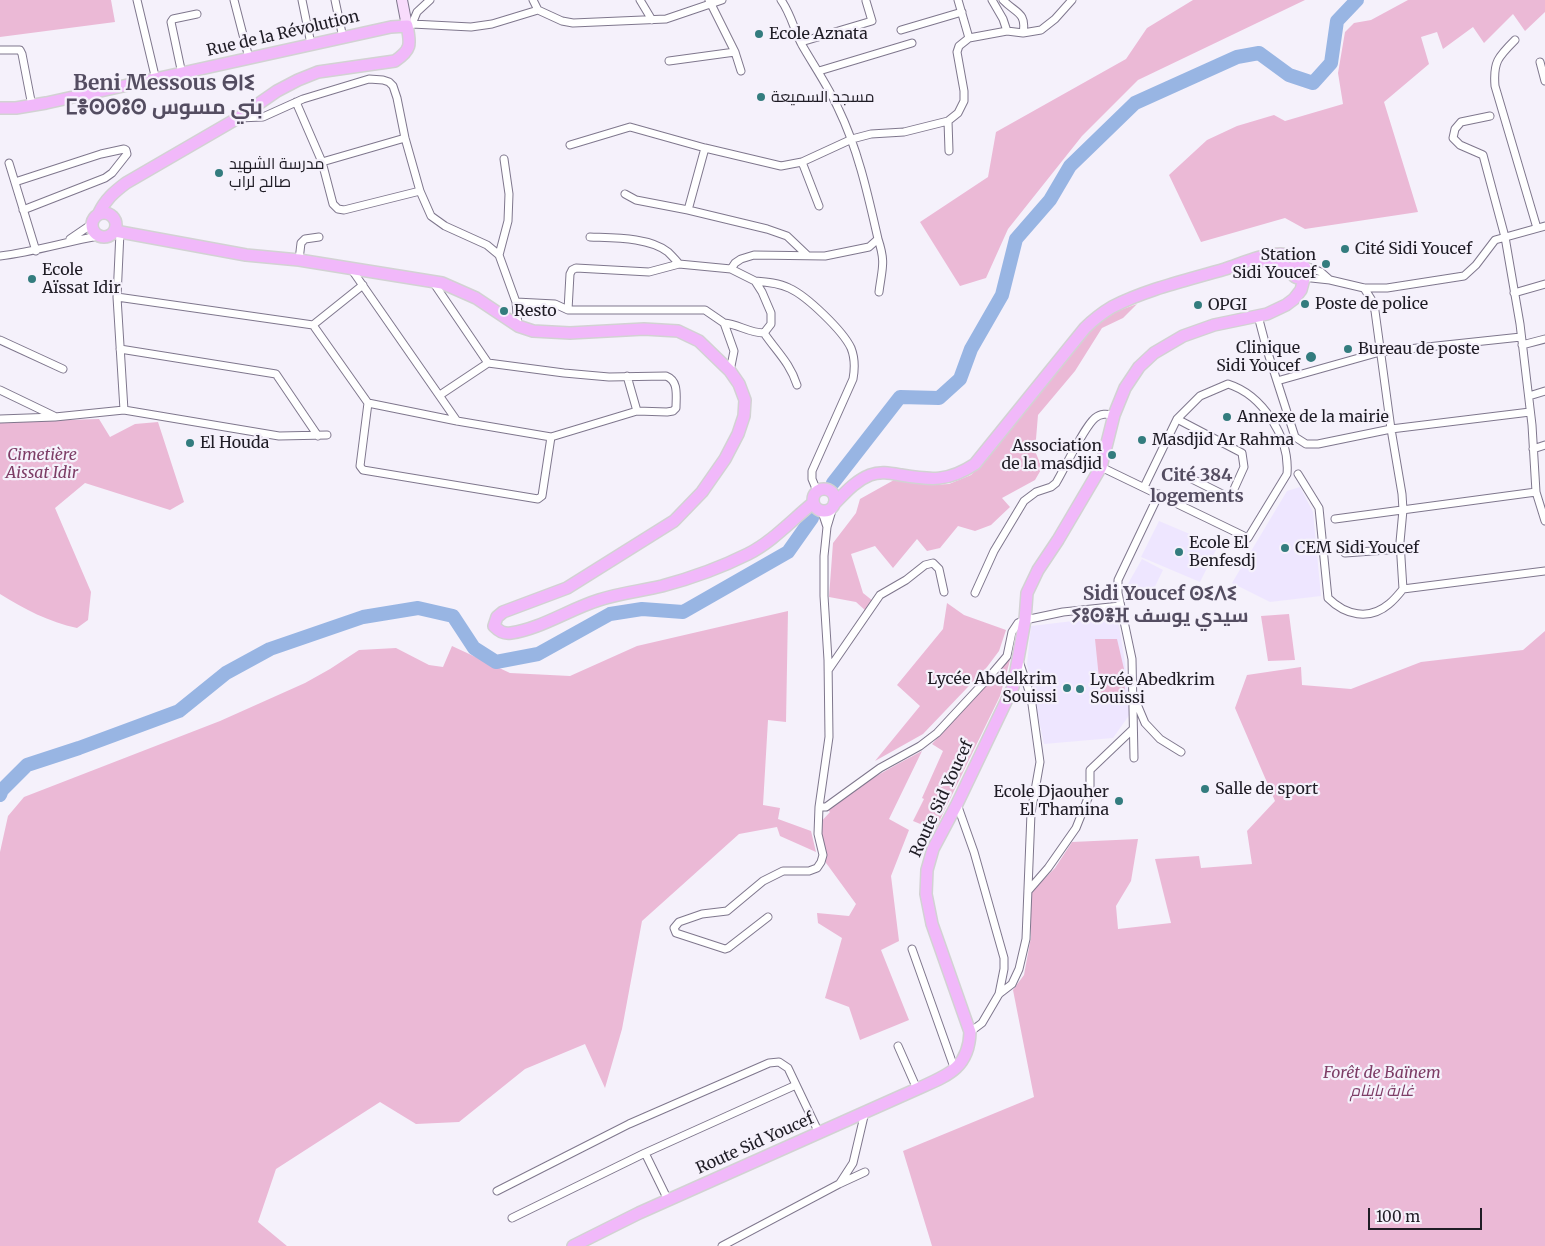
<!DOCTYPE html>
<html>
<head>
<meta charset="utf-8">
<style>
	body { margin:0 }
	#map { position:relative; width:1545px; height:1246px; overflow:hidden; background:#f5f1fb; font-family:Merriweather,serif }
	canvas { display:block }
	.scale { position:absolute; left:1368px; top:1208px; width:114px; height:22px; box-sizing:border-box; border:2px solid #1f1c25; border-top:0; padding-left:6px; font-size:15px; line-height:18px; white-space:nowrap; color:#1f1c25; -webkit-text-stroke:4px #f5f1fb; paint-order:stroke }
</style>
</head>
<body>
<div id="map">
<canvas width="1545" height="1246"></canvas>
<div class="scale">100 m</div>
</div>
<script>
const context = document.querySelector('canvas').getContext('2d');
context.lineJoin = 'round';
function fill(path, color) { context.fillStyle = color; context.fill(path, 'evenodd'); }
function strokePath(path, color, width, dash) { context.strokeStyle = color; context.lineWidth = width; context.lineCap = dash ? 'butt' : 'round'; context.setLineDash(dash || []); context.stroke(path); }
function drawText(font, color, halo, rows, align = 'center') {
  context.font = font + ' Merriweather,Cairo,"Noto Sans Tifinagh",serif'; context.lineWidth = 4.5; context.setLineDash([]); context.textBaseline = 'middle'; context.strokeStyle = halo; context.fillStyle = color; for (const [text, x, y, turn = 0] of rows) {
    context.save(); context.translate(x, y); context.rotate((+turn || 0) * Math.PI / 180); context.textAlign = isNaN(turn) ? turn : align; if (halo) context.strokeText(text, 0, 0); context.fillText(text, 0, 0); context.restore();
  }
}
const built = new Path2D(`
	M1300,487L1313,512L1321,596L1270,602L1232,583L1287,491Z
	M1159,521L1218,546L1200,582L1141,557Z
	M1142,559L1163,570L1148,601L1125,589Z
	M1115,620L1119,625L1125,663L1130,714L1113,738L1044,744L1027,664L1031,626L1073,621Z`);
const green = new Path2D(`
	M0,0H111L115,22L0,37Z
	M1193,0H1305L1138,80L1082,136L1008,229L986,278L960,286L920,222L988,177L996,132L1126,59L1147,28Z
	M1408,0H1545V12L1525,31L1513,14L1484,43L1473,27L1443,49L1437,32L1421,37L1429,64L1384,102L1418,212L1305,229L1285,218L1201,242L1169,175L1207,140L1237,126L1274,115L1285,121L1343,104L1338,73L1345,32L1354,23L1371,20Z
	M1137,304L1123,318L1102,328L1075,371L1038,415L1035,451L1042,468L1035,480L1002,498L1010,507L991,525L975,531L958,526L940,548L927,551L917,539L893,568L875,546L851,554L863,593L873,601L866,611L856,602L829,597L833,543L856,513L860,499L894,480L930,485L949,484L971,475L994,451L1090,329L1112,313Z
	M99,419L110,437L135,424L158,422L184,502L170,510L85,483L55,508L91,592L88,620L77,628C49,622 24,609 0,594V422Z
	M947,603L964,615L1006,630L999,651L987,667L923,734L875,761L920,706L897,685L943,629Z
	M788,611L786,722L768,720L763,805L780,808L778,819L811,831L816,852L780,836L777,827L739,834L642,921L622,1029L605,1088L585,1044L525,1069L459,1122L416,1124L380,1102L276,1169L258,1222L287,1246H0V852L8,816L24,797L220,721L305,683L330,669L359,650L396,648L429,665L443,667L452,646L510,673L570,676L637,646Z
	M1289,614L1295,660L1268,661L1261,616Z
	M1545,631V1246H932L903,1151L1034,1097L1013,990L1024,975L1031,937V892L1055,868L1072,842L1138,839L1131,881L1116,906L1118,929L1171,923L1155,859L1199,856L1201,868L1252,864L1247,831L1275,801L1235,708L1247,675L1301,667L1302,685L1351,689L1421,662L1523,650Z
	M1015,633L1012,653L1000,696L935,830L913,821L924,799L922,798L943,751L932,744L1001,667Z
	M1095,639H1117L1124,669L1125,696L1101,698Z
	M922,751L889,819L909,830L891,876L899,941L881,950L909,1020L860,1040L849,1007L825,998L842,938L818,923L817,913L849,916L856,904L821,856L819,824L830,812L827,809C858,785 888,769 922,751Z`);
const river = new Path2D(`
	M833,483L900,397L939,398L960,379L971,349L1002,295L1016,239L1050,200L1070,166L1135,103L1237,57L1259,53L1289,75L1313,83L1331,63L1337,21L1357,0
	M0,795L2,790L27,765L79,748L179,711L226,673L270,649L363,617L418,608L453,616L474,648L496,662L538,654L610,614L642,609L683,612L788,552L812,518`);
const street = new Path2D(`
	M137,0L156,80
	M234,0L249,58
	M302,0L311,44
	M335,0L343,38
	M533,0L538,10
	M640,0L652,20
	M709,0L735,52L741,71
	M958,0L969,38L1007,31L1023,33L1041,30L1055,19L1072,0
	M992,0L1003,19L1007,31
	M1003,0C1015,13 1027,12 1023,33
	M412,24L417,12L430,0
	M407,26L412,24L471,27L492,24L538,10L562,21L573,23L666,19L722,0
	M901,30L962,12
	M1515,40C1498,57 1493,62 1495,86L1537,228
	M801,42L872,21L866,1
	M0,50H20L22,54L32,106
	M669,61L735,52
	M1540,62L1545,81
	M819,71L912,43
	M182,74L171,22L173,19L197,14
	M296,102L322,162L333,204L338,209L344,210L420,191
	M1490,116L1461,122L1455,129L1453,138L1460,145L1483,155L1505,237L1520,324L1532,425L1536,492L1545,521
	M238,118L263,117L303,99L369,79L383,80L389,82L393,86L397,98L405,138L420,191L431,216L445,226L487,245L499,255L516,302L518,326
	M948,121L949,151
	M570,145L630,127L705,148L781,166L802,162L852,139L871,134L904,132L948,121L958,113L964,101V91L957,52L959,46L969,38
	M322,162L405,138
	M802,162L819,206
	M9,163L36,251
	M15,182L101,154L124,149L126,150L127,154L112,173L105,178L23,210
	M625,194L636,200L688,210L767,229L787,236L807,255
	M688,210L705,148
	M120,232L117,297L124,410
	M590,237C613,238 649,237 668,252C672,256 676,260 679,264
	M70,239L92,224
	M878,239C886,263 882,268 879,292
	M499,255L508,221L509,194L504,159
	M0,256C33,252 65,242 98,236
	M299,260L301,243L305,239L319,237
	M1305,266L1321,272L1330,280
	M731,269L735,263L741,259L754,255L825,256L869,247L878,239C868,195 858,149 838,108C828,86 814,66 802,45C794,30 791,14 781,0
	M352,270L457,421
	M1302,277L1330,280L1364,288H1387L1464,276L1476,265L1495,240L1545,226
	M755,281C767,282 779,283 789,288C807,296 843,331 851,348C855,358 855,368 853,379L812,471V479L817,491
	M1364,288L1371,299L1375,311L1391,429L1402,494L1403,510L1400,542L1403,589
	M1514,293L1545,284
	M117,297L313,325L368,403L360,466L363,470L538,499L542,496L551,437
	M516,302L555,304L568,310H705L724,323
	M568,310L570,274L572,270L576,268L649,272L679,264L731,269L755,281L762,292L771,313V324L764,333C749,333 738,324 724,323L734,351L730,371
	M1258,316L1267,350L1295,437L1306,444H1318L1391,429L1530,412
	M313,325L363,285
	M764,333C777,352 790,363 797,385
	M0,340L63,369
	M1522,345L1545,339
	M120,349L276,374L318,436
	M627,376L637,411
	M1277,381L1380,352L1521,337
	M0,390L54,416
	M440,395L488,363
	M1529,396L1545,391
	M368,403L457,421L551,437L637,411L667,412L673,411L676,408C676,395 679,381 666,376L609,377L564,373L488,363L433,282
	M0,419L55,417L124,410L279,436L327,435
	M1177,419L1242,453L1244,467L1230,498L1192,479
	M1533,449L1545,445
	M1101,467L1248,538L1287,474C1290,438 1263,395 1228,384L1200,396L1177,419L1144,487
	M1298,474L1319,508L1328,598C1345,615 1369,621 1389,604C1394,600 1399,594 1403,589L1545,571
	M819,510L823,515L827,527
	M1335,519L1536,492
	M1345,553L1400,549
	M975,593L994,551L1024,501L1036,492L1051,487L1056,483C1065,468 1084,427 1095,418C1101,413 1107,414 1114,415
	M829,669L880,595L906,580L925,565L933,563L939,569L944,592
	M1134,697L1145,723L1160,739L1181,752
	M1134,758L1132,659L1118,593V580L1159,494
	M957,804L974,852L1004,958V969L999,994
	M819,807H826L880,768L920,746L937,733L990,676L1007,656L1012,632L1018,623L1025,620L1063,612L1120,606
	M1028,891L1048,868L1076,828L1090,793V770L1133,729
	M768,917L728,948L725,949L676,933L674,928L679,922L702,914L727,911L763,881L783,871H809L817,868L821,862L823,855L818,834L819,807L829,737L828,660L824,596V556L827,527L833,507
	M912,949L955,1070
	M970,1032L982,1023L999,994L1012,984L1019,969L1026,939L1031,813L1040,762L1031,697L1019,661
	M898,1046L917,1089
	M645,1153L668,1200
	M840,1183L853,1163L865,1112
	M497,1191L629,1124L769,1063L779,1062L788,1068L819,1133
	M512,1218L645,1153L796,1085
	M722,1246L839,1184L865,1172`);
const secondary = new Path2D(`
	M402,0L407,26`);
const primary = new Path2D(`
	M0,108H16L46,103L391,27L407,26C411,45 411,50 395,61L318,72L298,80L277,91L238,118L126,183C114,192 105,200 99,213
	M92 225a12 12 0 1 1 24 0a12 12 0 1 1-24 0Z
	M115,231L246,255L299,260L442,283L476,298L518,326L533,331L570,333L644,329L678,331L699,341L730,371L739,384L745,400L744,416L738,434L725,459L702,492L674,521L567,588L503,612L497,617L494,626C499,631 503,634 511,633C540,629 570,609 599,600C620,593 641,591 662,586C692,578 720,568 748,554C772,542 792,520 813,503
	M1261,260L1277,263L1292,270
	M1292 271a7 7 0 1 1 14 0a7 7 0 1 1-14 0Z
	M813 500a11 11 0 1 1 22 0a11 11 0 1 1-22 0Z
	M834,504C845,493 855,481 870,475C880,471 890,473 901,475C931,480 948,482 975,464L1085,328C1093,320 1102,313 1112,307C1147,289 1188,280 1225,269C1243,263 1262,254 1281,254C1289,254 1296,258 1301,264
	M573,1246L639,1213L917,1089C946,1076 969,1069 970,1032L932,924L926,894L927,870L933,849L957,804L1013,687L1025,620L1027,593L1038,570L1058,540L1101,467L1114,415L1125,388L1139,367L1154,353L1183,336L1214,325L1267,314L1286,305L1294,299L1301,290L1305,275`);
const markers = [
	[759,34,5,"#337c7e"],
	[761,97,5,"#337c7e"],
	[219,173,5,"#337c7e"],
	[1345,249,5,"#337c7e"],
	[1326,264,5,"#337c7e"],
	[32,279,5,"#337c7e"],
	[1305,304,5,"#337c7e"],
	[1198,305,5,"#337c7e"],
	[504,311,5,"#337c7e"],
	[1348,349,5,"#337c7e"],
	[1311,357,6,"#337c7e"],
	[1227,417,5,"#337c7e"],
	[1142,440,5,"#337c7e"],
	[190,443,5,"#337c7e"],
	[1112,455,5,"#337c7e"],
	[1285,548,5,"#337c7e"],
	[1179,552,5,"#337c7e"],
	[1067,688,5,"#337c7e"],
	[1080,689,5,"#337c7e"],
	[1205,789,5,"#337c7e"],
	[1119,801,5,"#337c7e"]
];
const streetNames = [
	["Rue de la Révolution",283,34,-13],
	["Route Sid Youcef",942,799,-65],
	["Route Sid Youcef",755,1144,-24]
];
const poiNames = [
	["Ecole Aznata",769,34],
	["مسجد السميعة",771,97],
	["مدرسة الشهيد",229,164],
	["صالح لراب",229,182],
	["Cité Sidi Youcef",1355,249],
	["Station",1316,255,"right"],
	["Sidi Youcef",1316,273,"right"],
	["Ecole",42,270],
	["Aïssat Idir",42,288],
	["Poste de police",1315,304],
	["OPGI",1208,305],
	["Resto",514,311],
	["Clinique",1300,348,"right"],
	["Sidi Youcef",1300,366,"right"],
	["Bureau de poste",1358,349],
	["Annexe de la mairie",1237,417],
	["Masdjid Ar Rahma",1152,440],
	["El Houda",200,443],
	["Association",1102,446,"right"],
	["de la masdjid",1102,464,"right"],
	["Ecole El",1189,543],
	["Benfesdj",1189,561],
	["CEM Sidi Youcef",1295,548],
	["Lycée Abdelkrim",1057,679,"right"],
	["Souissi",1057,697,"right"],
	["Lycée Abedkrim",1090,680],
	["Souissi",1090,698],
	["Salle de sport",1215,789],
	["Ecole Djaouher",1109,792,"right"],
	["El Thamina",1109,810,"right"]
];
const parkNames = [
	["Cimetière",42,455],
	["Aissat Idir",42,473],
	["Forêt de Baïnem",1382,1073],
	["غابة باينام",1382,1091]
];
const neighbourhoodNames = [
	["Cité 384",1197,476],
	["logements",1197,497]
];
const quarterNames = [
	["Sidi Youcef ⵙⵉⴷⵉ",1160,595],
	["ⵢⵓⵙⴻⴼ سيدي يوسف",1160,617]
];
const districtNames = [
	["Beni Messous ⴱⵏⵉ",164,84],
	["ⵎⴻⵙⵙⵓⵙ بني مسوس",164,108]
];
fill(built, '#eee6ff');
fill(green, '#ebb9d6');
strokePath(river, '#98b5e3', 14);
strokePath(street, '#7f778d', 9);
strokePath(secondary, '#7f778d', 12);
strokePath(primary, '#d2d2d3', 14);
strokePath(street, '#fff', 7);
strokePath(secondary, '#f8dcfc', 10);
strokePath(primary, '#f1b8fa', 11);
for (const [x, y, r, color] of markers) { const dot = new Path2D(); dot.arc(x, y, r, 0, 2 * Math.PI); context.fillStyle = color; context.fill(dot); strokePath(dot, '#f5f1fb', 2); }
drawText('16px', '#1f1c25', '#f5f1fb', streetNames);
drawText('16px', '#1f1c25', '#f5f1fb', poiNames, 'left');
drawText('italic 16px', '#7d3d66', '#f5f1fb', parkNames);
drawText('bold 18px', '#544d61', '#f5f1fb', neighbourhoodNames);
drawText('bold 19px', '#544d61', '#f5f1fb', quarterNames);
drawText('bold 21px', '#544d61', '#f5f1fb', districtNames);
</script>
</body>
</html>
